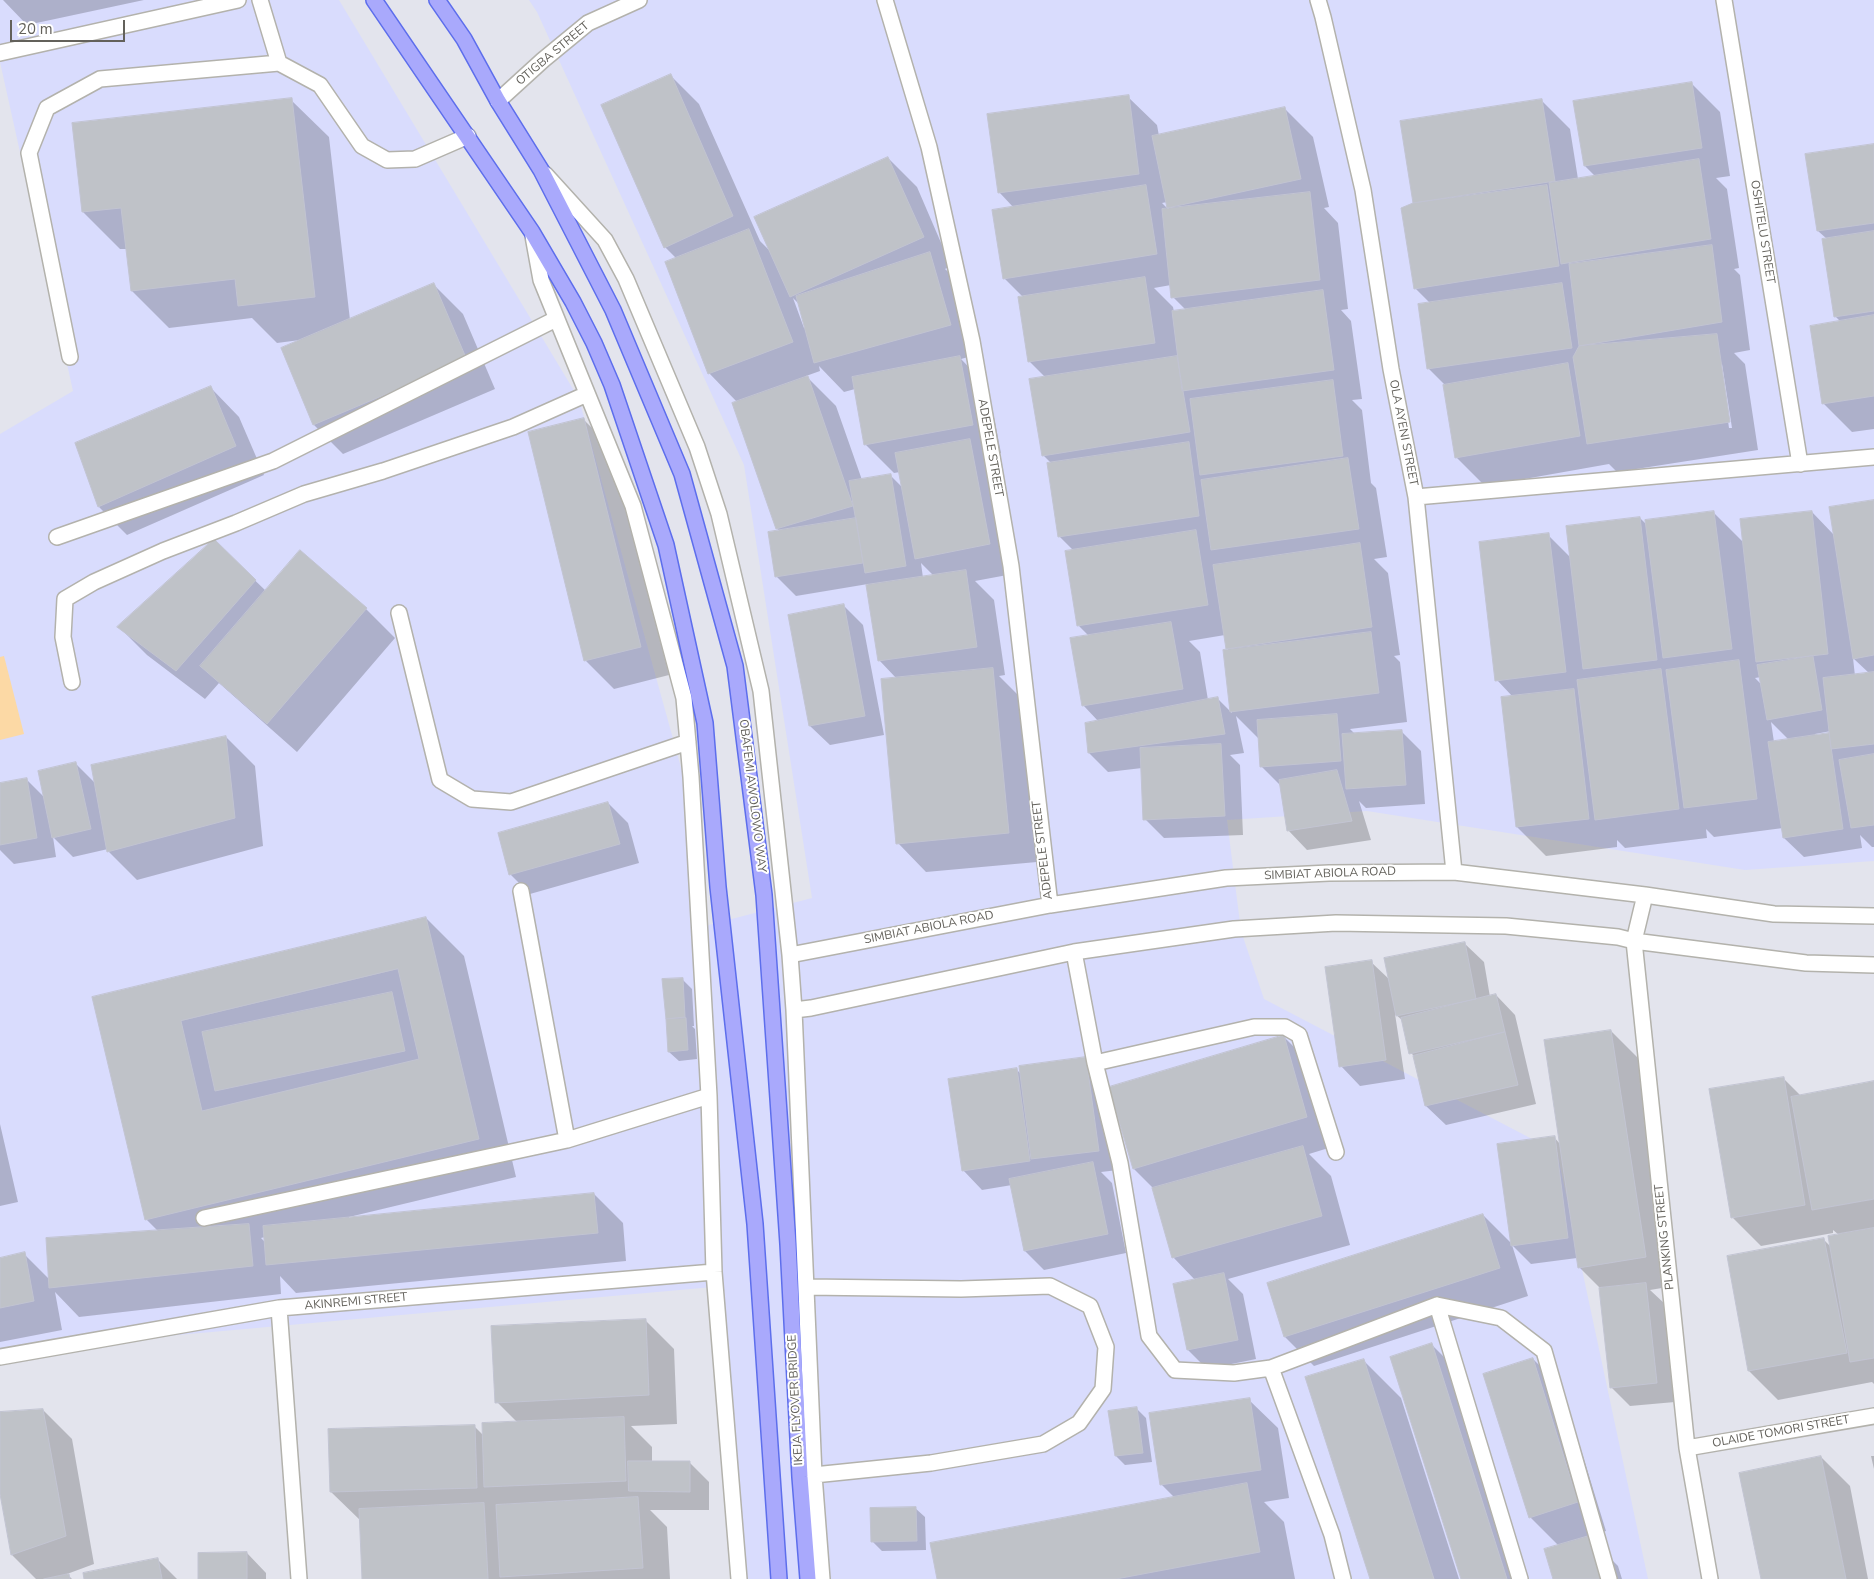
<!DOCTYPE html>
<html>
<head>
<meta charset="utf-8">
<style>
	body { margin:0 }
	#map { position:relative; width:1874px; height:1579px; overflow:hidden; background:#e3e4ed; font-family:"Nunito Sans",sans-serif }
	canvas { display:block }
	.scale { position:absolute; left:10px; top:20px; width:115px; height:22px; box-sizing:border-box; border:2px solid #63615b; border-top:0; padding-left:6px; font-size:15px; line-height:18px; white-space:nowrap; color:#63615b; -webkit-text-stroke:4px #fff; paint-order:stroke }
</style>
</head>
<body>
<div id="map">
<canvas width="1874" height="1579"></canvas>
<div class="scale">20 m</div>
</div>
<script>
const context = document.querySelector('canvas').getContext('2d');
context.lineJoin = 'round';
function fill(path, color) { context.fillStyle = color; context.fill(path, 'evenodd'); }
function strokePath(path, color, width, dash) { context.strokeStyle = color; context.lineWidth = width; context.lineCap = dash ? 'butt' : 'round'; context.setLineDash(dash || []); context.stroke(path); }
function drawText(font, color, halo, rows, align = 'center') {
  context.font = font + ' "Nunito Sans",sans-serif'; context.lineWidth = 4; context.setLineDash([]); context.textBaseline = 'middle'; context.strokeStyle = halo; context.fillStyle = color; for (const [text, x, y, turn = 0] of rows) {
    context.save(); context.translate(x, y); context.rotate((+turn || 0) * Math.PI / 180); context.textAlign = isNaN(turn) ? turn : align; if (halo) context.strokeText(text, 0, 0); context.fillText(text, 0, 0); context.restore();
  }
}
const commercial = new Path2D(`
	M0,0H339L579,399L698,829L705,926L812,898L744,465L537,12L529,0H1874V861L1745,870L1367,811L1227,820L1241,931L1264,999L1557,1152L1648,1579H738L713,1287L0,1351V434L73,391L0,62Z`);
const water = new Path2D(`
	M4,656L24,734L0,740V657Z`);
const shadow = new Path2D(`
	M3,0H144L27,25Z
	M670,75L699,104L760,241L772,253L888,158L917,187L951,266L945,269L959,282L979,354L961,359L988,387L1001,453L985,456L1018,573L975,581L994,600L1005,675L999,676L1022,699L1037,862L926,872L898,843L897,679L879,660L868,584L796,596L776,576L780,531L777,529L733,403L737,402L709,373L677,259L665,247ZM793,298L800,305L806,327L804,328ZM819,366L844,392L855,389L865,444L894,473L900,472L903,488L890,475L862,480L836,406L806,376L820,371ZM921,563L934,576L923,578Z
	M1691,83L1720,112L1730,176L1716,178L1727,189L1739,268L1734,269L1740,275L1750,350L1734,353L1745,364L1758,450L1617,472L1609,464L1485,486L1456,457L1446,386L1429,369L1420,305L1430,303L1415,288L1414,204L1401,122L1541,100L1570,129L1578,179L1596,177L1585,166ZM1720,364H1722L1732,428H1729Z
	M1128,97L1157,125L1159,136L1284,108L1313,137L1329,207L1324,208L1338,223L1348,309L1341,310L1351,321L1362,399L1352,400L1362,410L1371,483L1376,488L1387,557L1374,559L1388,573L1400,655L1394,656L1400,662L1407,722L1350,729L1356,735L1401,731L1421,751L1425,804L1366,808L1359,801L1371,840L1307,850L1288,830L1280,785L1261,766L1259,739L1236,716L1244,753L1230,755L1240,765L1243,835L1164,838L1145,819L1142,768L1108,772L1089,753L1086,724L1099,722L1083,705L1090,637L1079,626L1074,551L1059,536L1051,463L1043,455L1046,378L1029,361L1023,297L1004,278L1014,208L999,192ZM1167,202L1169,210L1162,203ZM1171,285L1173,297L1186,310L1174,312L1173,307L1154,288ZM1225,635L1227,648L1229,651H1224L1232,713L1217,698L1208,700L1200,652L1189,641Z
	M291,100L329,137L350,320L434,285L463,314L495,389L343,454L314,425L282,348L300,340L277,343L252,318L169,328L132,291L127,249H120L83,212Z
	M1874,145V429L1852,432L1823,403L1841,322L1835,316L1827,239L1818,231Z
	M211,388L239,417L264,475L127,535L99,507Z
	M583,419L612,448L669,675L614,689L585,660Z
	M1874,501V847H1872L1860,835L1862,848L1804,857L1784,838L1783,828L1714,837L1706,829L1707,838L1625,848L1617,840V847L1546,856L1517,827L1502,698L1513,697L1497,680L1548,535L1571,558L1640,518L1647,525L1713,512L1744,543L1812,512L1834,535ZM1853,658L1870,674L1855,676ZM1761,677L1762,685L1755,678ZM1771,722L1789,740L1774,742ZM1831,731V737L1828,734L1816,736L1815,734Z
	M214,541L266,591L300,552L366,609L395,638L297,752L219,683L205,699L147,655L119,627Z
	M844,606L863,625L884,735L830,745L810,726Z
	M226,737L255,766L263,846L137,880L108,851V849L73,857L53,837L56,857L14,864L0,850V785L27,780L45,798L76,764L96,784Z
	M608,803L628,823L639,863L530,894L511,875L499,834Z
	M426,918L464,956L516,1177L349,1217V1218L594,1194L623,1223L626,1261L296,1293L280,1276L281,1294L79,1317L55,1292L62,1330L0,1342V1259L24,1254L50,1280L159,1232L146,1219L93,998ZM265,1237L266,1243L261,1238Z
	M1464,943L1484,962L1490,997L1496,995L1515,1015L1536,1104L1446,1125L1426,1106L1415,1057L1411,1053L1402,1020L1395,1014L1405,1079L1360,1086L1341,1066L1371,962L1390,980Z
	M682,979L692,989L694,1026H692L695,1029L697,1059L679,1061L669,1052L664,980Z
	M1611,1031L1640,1060L1674,1286L1650,1290L1665,1304L1675,1402L1630,1406L1611,1387L1601,1289L1579,1267L1577,1258L1531,1264L1512,1245L1528,1296L1314,1366L1285,1337L1268,1284L1483,1215L1512,1244L1554,1137L1560,1144Z
	M1283,1036L1312,1065L1335,1146L1309,1154L1331,1176L1350,1245L1228,1279L1243,1294L1256,1359L1207,1369L1188,1350L1196,1281L1173,1257L1154,1189L1134,1169Z
	M1086,1058L1105,1077L1118,1170L1101,1172L1112,1183L1126,1253L1044,1270L1025,1251L1012,1185L982,1190L963,1170L1016,1069L1022,1075Z
	M1783,1078L1801,1096L1874,1083V1384L1872,1382L1778,1400L1749,1371L1823,1239L1831,1247L1839,1235L1833,1230V1233L1761,1246L1732,1217Z
	M0,1124L18,1202L0,1206Z
	M645,1320L674,1349L677,1424L631,1426L652,1447V1462H689L709,1482V1510H650L667,1527L670,1579H363L361,1521L331,1492L475,1427L483,1435L517,1422L497,1402Z
	M1431,1344L1460,1373L1526,1579H1463Z
	M1533,1359L1562,1388L1606,1531L1588,1536L1618,1566L1622,1579H1555L1559,1546L1530,1517Z
	M1363,1360L1401,1398L1459,1579H1371Z
	M1249,1400L1278,1428L1289,1498L1264,1502L1284,1522L1295,1579H939L1175,1498L1161,1484Z
	M1136,1408L1146,1418L1152,1462L1125,1465L1116,1456Z
	M43,1410L72,1439L94,1564L67,1574L72,1579H36L12,1555L0,1486V1413Z
	M1871,1456H1874V1469Z
	M1821,1457L1850,1486L1868,1579H1762Z
	M915,1508L925,1517L926,1550L882,1551L873,1542Z
	M247,1553L266,1573V1579H199Z
	M157,1559L177,1579H85Z`);
const building = new Path2D(`
	M671,74L733,216L664,248L601,105Z
	M1692,82L1702,148L1584,166L1573,101Z
	M1129,95L1139,174L998,193L987,114Z
	M292,98L315,297L238,306L235,279L131,291L121,208L82,212L72,123Z
	M1542,99L1555,181L1413,203L1400,121Z
	M1285,107L1301,179L1167,208L1152,136Z
	M1874,144V223L1817,231L1805,154Z
	M888,157L924,237L790,297L754,217Z
	M1699,159L1711,239L1561,264L1549,183Z
	M1146,185L1157,254L1003,279L992,210Z
	M1547,185L1559,266L1414,289L1401,208L1413,203Z
	M1310,192L1320,280L1171,298L1162,209Z
	M749,229L793,342L708,374L665,262Z
	M1874,231V311L1834,317L1822,239Z
	M1712,245L1722,322L1579,346L1569,264Z
	M930,252L951,325L814,363L796,296Z
	M1145,277L1155,343L1028,362L1018,297Z
	M434,283L467,360L313,425L281,348Z
	M1562,283L1572,348L1427,369L1418,304Z
	M1323,290L1334,370L1182,391L1172,311Z
	M1874,315V396L1822,404L1810,326Z
	M1717,334L1730,422L1587,444L1573,357L1579,346Z
	M960,356L973,425L864,445L852,377Z
	M1177,356L1190,432L1042,456L1029,379Z
	M1568,363L1580,436L1455,458L1443,385Z
	M808,376L853,506L776,529L732,403Z
	M1333,380L1343,456L1200,475L1190,399Z
	M211,386L236,446L98,507L75,443Z
	M584,418L641,647L584,661L528,432Z
	M970,439L990,544L915,559L895,453Z
	M1189,442L1199,516L1058,537L1047,463Z
	M1348,458L1359,529L1211,550L1201,480Z
	M891,474L906,566L865,573L849,481Z
	M1874,500V655L1853,659L1829,507Z
	M1714,511L1732,649L1663,658L1645,520Z
	M1812,511L1828,654L1756,662L1740,519Z
	M1640,517L1657,660L1583,669L1566,526Z
	M856,518L863,563L775,577L768,532Z
	M1196,530L1208,605L1077,626L1065,551Z
	M1549,533L1566,672L1495,681L1479,542Z
	M214,539L256,580L176,671L117,627Z
	M1360,543L1372,627L1226,649L1213,565Z
	M300,550L367,608L267,724L200,666Z
	M966,570L977,647L878,661L866,585Z
	M844,604L865,716L809,726L788,615Z
	M1171,622L1183,689L1082,706L1070,638Z
	M1371,632L1379,693L1230,712L1223,650Z
	M1813,656L1822,710L1767,720L1757,665Z
	M1739,660L1757,799L1684,808L1666,670Z
	M993,668L1009,833L896,844L881,679Z
	M1661,669L1679,809L1595,820L1577,680Z
	M1874,672V744L1831,749L1823,678Z
	M1574,689L1589,819L1516,827L1501,697Z
	M1218,697L1225,734L1088,753L1085,723Z
	M1337,714L1341,761L1260,767L1257,720Z
	M1402,730L1406,785L1346,789L1342,734Z
	M1829,733L1843,829L1783,838L1768,742Z
	M226,736L235,818L107,852L91,765Z
	M1221,744L1225,816L1143,820L1140,748Z
	M1874,754V825L1851,828L1839,760Z
	M76,762L91,829L52,838L38,771Z
	M1337,770L1352,821L1287,831L1279,780Z
	M27,778L37,838L0,845V783Z
	M608,802L620,844L509,875L498,833Z
	M426,917L479,1139L145,1220L92,997ZM398,969L419,1059L202,1111L181,1021Z
	M1465,942L1476,999L1396,1016L1384,958Z
	M1372,960L1386,1060L1339,1067L1325,967Z
	M683,978L685,1017L666,1019L662,979Z
	M392,992L405,1051L215,1091L202,1032Z
	M1496,994L1505,1032L1409,1054L1401,1018Z
	M686,1018L688,1050L668,1052L666,1019Z
	M1611,1030L1646,1257L1578,1268L1544,1040Z
	M1505,1032L1518,1085L1425,1106L1413,1056Z
	M1284,1035L1307,1117L1133,1169L1109,1087Z
	M1086,1057L1099,1151L1031,1159L1019,1066Z
	M1017,1068L1030,1161L962,1171L948,1079Z
	M1784,1077L1805,1205L1731,1218L1709,1089Z
	M1874,1081V1199L1812,1210L1791,1097Z
	M1555,1136L1568,1238L1511,1246L1497,1144Z
	M1303,1146L1322,1216L1172,1258L1152,1188Z
	M1093,1162L1108,1234L1024,1251L1009,1179Z
	M594,1193L598,1233L266,1265L263,1226Z
	M1483,1214L1500,1268L1284,1337L1267,1283Z
	M249,1224L253,1266L49,1288L46,1238Z
	M1874,1228V1358L1850,1362L1828,1236Z
	M1824,1238L1847,1353L1748,1371L1727,1256Z
	M25,1252L34,1301L0,1308V1258Z
	M1224,1273L1238,1340L1187,1350L1173,1284Z
	M1646,1283L1657,1383L1610,1388L1599,1288Z
	M646,1319L649,1395L495,1403L491,1326Z
	M1432,1343L1507,1579H1461L1390,1357Z
	M1533,1358L1578,1502L1529,1518L1483,1374Z
	M1364,1359L1434,1579H1370L1305,1377Z
	M1250,1398L1261,1470L1160,1485L1149,1413Z
	M1137,1407L1143,1453L1115,1456L1108,1411Z
	M43,1409L66,1536L11,1555L0,1494V1412Z
	M624,1417L626,1481L484,1487L482,1423Z
	M475,1425L477,1488L330,1492L328,1429Z
	M1821,1456L1846,1579H1761L1739,1473Z
	M628,1461H690V1492L629,1491Z
	M1247,1483L1260,1552L1116,1579H937L930,1543Z
	M638,1497L643,1568L500,1577L496,1505Z
	M484,1503L488,1579H362L359,1509Z
	M916,1507L917,1541L871,1542L870,1508Z
	M1589,1536L1603,1579H1553L1544,1549Z
	M247,1552V1579H198V1553Z
	M158,1558L162,1579H84L83,1573Z
	M69,1574L70,1579H44Z`);
const minor = new Path2D(`
	M260,0L279,63
	M885,0L929,147L972,341L1011,566L1050,905
	M1318,0L1323,17L1363,190L1391,369L1416,497L1454,872
	M1724,0L1800,464
	M0,53L238,0
	M498,101L543,60L588,23L639,0
	M545,174L605,240L626,279L697,447L719,514L761,691L790,955L794,1010L814,1475L822,1579
	M533,236L541,280L633,506L684,698L691,777L709,1096L714,1272L739,1579
	M70,357L29,153L47,108L100,79L279,63L320,85L362,146L387,160L415,159L468,136
	M1416,497L1874,457
	M57,537L273,461L556,319
	M399,613L440,780L472,799L511,802L688,742
	M72,682L63,637L65,599L94,582L163,551L236,523L304,494L383,471L513,427L587,394
	M521,891L567,1140
	M1645,895L1634,941L1687,1448L1710,1579
	M1074,952L1095,1063L1120,1163L1149,1336L1175,1370L1234,1373L1271,1368L1332,1535L1343,1579
	M790,955L1050,905L1226,878L1329,873L1454,872L1645,895L1774,914L1874,916
	M794,1010L811,1008L1074,952L1234,929L1336,923L1506,926L1618,937L1634,941L1806,963L1874,965
	M1095,1063L1254,1027H1285L1299,1035L1336,1152
	M204,1218L567,1140L709,1096
	M807,1287L961,1289L1050,1286L1090,1306L1106,1347L1103,1389L1079,1423L1043,1444L931,1463L814,1475
	M1437,1305L1520,1579
	M279,1308L299,1579
	M0,1357L279,1308L714,1272
	M1271,1368L1437,1305L1501,1318L1544,1351L1609,1579
	M1687,1448L1874,1416`);
const major = new Path2D(`
	M374,0L532,232L573,302L594,343L612,385L666,545L705,723L718,887L755,1224L779,1579
	M437,0L464,39L498,101L541,170L613,310L682,474L735,666L764,895L788,1244L800,1477L808,1579`);
const streetNames = [
	["OTIGBA STREET",553,54,-40],
	["OSHITELU STREET",1762,232,81],
	["OLA AYENI STREET",1403,433,79],
	["ADEPELE STREET",990,448,80],
	["OBAFEMI AWOLOWO WAY",752,796,83],
	["ADEPELE STREET",1043,850,-97],
	["SIMBIAT ABIOLA ROAD",1330,874,-2],
	["SIMBIAT ABIOLA ROAD",929,928,-11],
	["PLANKING STREET",1665,1237,-96],
	["AKINREMI STREET",356,1302,-5],
	["IKEJA FLYOVER BRIDGE",796,1400,-93],
	["OLAIDE TOMORI STREET",1781,1432,-10]
];
fill(commercial, '#d9dcfd');
fill(water, '#fcd9a5');
fill(shadow, '#0003');
fill(building, '#bfc2c8');
strokePath(building, '#c2c4d2', 1);
strokePath(minor, '#b3b2ac', 18);
strokePath(major, '#5d6eec', 18);
strokePath(minor, '#fff', 15);
strokePath(major, '#a9a9fc', 15);
drawText('12px', '#63615b', '#fff', streetNames);
</script>
</body>
</html>
